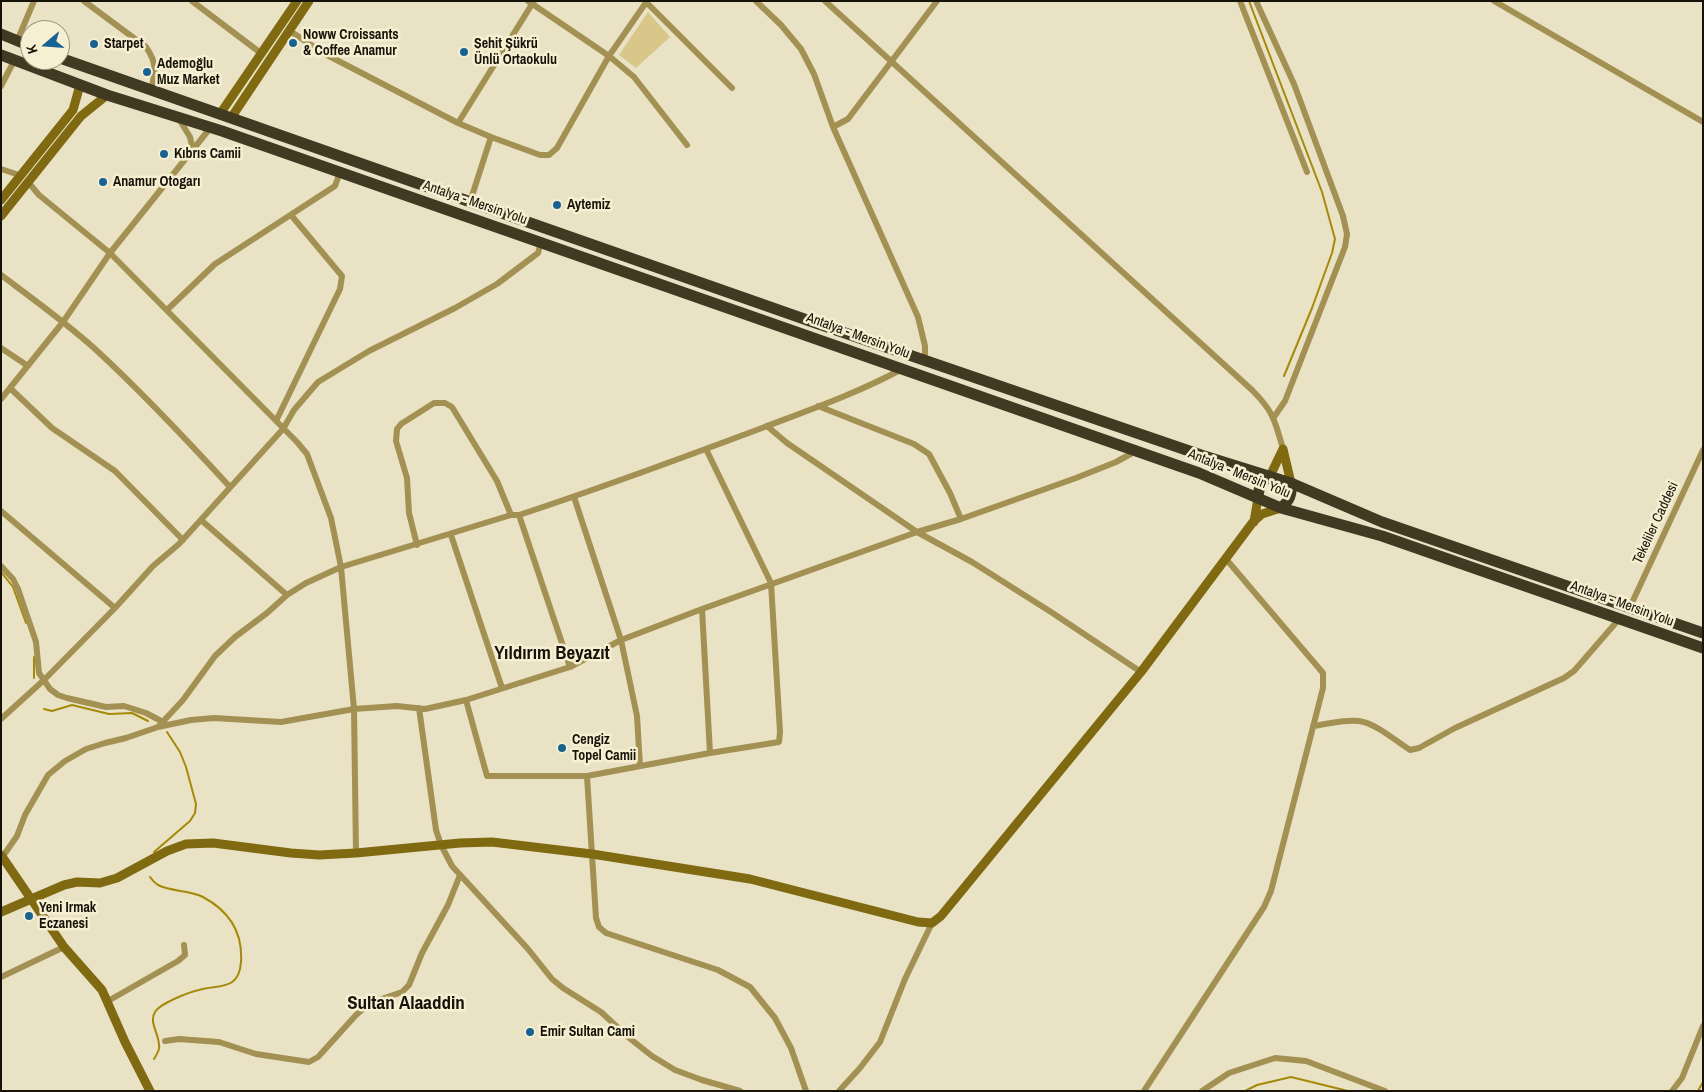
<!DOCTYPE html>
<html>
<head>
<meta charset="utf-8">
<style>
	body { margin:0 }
	#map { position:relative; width:1704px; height:1092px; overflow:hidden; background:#eae2c4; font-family:"Archivo Narrow",sans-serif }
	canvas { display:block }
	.frame { position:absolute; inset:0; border:2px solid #161308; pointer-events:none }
	.north { position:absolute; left:20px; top:20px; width:50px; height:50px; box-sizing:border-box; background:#f7efd1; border:1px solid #9d9781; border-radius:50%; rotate:252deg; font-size:14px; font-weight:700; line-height:20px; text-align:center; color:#161308 }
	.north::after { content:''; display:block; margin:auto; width:18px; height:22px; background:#176295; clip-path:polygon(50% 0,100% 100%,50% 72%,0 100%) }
</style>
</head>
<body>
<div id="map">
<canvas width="1704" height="1092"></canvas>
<div class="frame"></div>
<div class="north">K</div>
</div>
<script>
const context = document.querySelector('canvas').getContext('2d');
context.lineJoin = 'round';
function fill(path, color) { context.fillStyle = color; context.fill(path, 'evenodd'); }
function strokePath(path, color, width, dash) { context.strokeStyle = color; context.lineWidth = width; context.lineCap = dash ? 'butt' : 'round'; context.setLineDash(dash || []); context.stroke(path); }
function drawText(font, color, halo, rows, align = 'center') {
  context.font = font + ' "Archivo Narrow",sans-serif'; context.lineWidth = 5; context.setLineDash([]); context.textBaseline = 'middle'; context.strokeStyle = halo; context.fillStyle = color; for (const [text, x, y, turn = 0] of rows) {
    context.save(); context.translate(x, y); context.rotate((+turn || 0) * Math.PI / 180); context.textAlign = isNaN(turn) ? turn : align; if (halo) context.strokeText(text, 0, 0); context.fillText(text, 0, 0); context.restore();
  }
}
const green = new Path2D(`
	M648,12L670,37L636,68L619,55Z`);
const stream = new Path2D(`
	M1249,1L1322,192L1335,239L1332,253L1312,308L1284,376
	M1,572L13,587L26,623
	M34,678V657
	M44,709L52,711L72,705L109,714L132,713L148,721
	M154,852L190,821L195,813L196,804L186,767L180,752L167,732
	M150,877C152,880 155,883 158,885C172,892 189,890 203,897C229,911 243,932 241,962C239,992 217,984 199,990C189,992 159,1004 155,1012C148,1023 161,1036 159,1049C158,1052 156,1056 154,1059
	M1245,1091L1257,1085L1291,1077L1348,1091
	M1698,1091L1703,1082`);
const street = new Path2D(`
	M84,1L146,47C157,63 156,71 151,89
	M192,1L262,54
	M528,1L609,56L634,77L687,145
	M645,1L732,88
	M756,1L781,25L801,49L814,74L833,127L918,317L925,346V361
	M825,1L1252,390C1274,412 1275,421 1283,449
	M1240,1L1307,172
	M1256,1L1294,84L1343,216L1347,234L1345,247L1285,401L1274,417
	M1494,1L1703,122
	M290,31L325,54L458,123L491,137L540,155H549L557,148L609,56L647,1
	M17,41L34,1
	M1,86L14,61
	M179,119L190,137L193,150
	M458,123L534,1
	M833,127L848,119L937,1
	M1,169L19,175
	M28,182L39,195L110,253L297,442L307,454L331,518L341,567L354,709L356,853
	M470,202L491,137
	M1,275C33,299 65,322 94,348C142,392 186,439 230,487
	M167,310L215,264L335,186L340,172
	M1,348L28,366
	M10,388L52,428L115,471L183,540
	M1,399L63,322L110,253L211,127
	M818,406L914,444L929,454L950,493L961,519
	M276,421L340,289L342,276L291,215
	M767,426L787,443L917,532L972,562L1051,612L1141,672
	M574,497L621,640L637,716L640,766
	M1,511L115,608
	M519,515L570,667
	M201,520L287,595
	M451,535L502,688
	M417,545L409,513L407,478L396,441L397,429L401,424L434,403H445L452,407L497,481L511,515
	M1,566L13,579L18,589L36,642L39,673L50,689L58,695L67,698L106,707L124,706L146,713L163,722
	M1630,607L1703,450
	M702,609L710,753
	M466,700L487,776H587L710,753L779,742L780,732L771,583L706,449
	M419,708L436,830L441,845L452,866L528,949L552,979L563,988L601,1012L628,1037L652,1056L675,1070L702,1080L740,1091
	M1,719L44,680L115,608L153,566L179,544L283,429L294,410L318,382L369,351L455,308L497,284L538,253L541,242
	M1313,726C1328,724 1344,719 1359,721C1375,723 1396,741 1410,750L1419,748L1455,728L1564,678L1574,671L1620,618
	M158,727L183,700L215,656L235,637L267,613L287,595L306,583L341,567L511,515H519C601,488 682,458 762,428C809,410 858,393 902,369
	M587,776L596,918L599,927L606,933L718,970L750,987L775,1018L791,1048L806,1091
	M1,859L17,836L25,815L48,775L65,761L86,749L105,743L126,738L158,727L191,720L214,718L281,722L354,709L397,706L425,709L466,700L570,667L621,640L702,609L917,532L961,519L1076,478L1116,462L1136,451
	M1,977L64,947
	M108,1001L178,961L185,955L184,945
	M165,1041L179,1039L219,1042L256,1054L309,1062L318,1057L356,1015L370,1003L402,992L409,985L422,953L448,905L460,875
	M839,1091L860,1068L880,1042L905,979L932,923
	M1144,1091L1264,907L1271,891L1323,688V673L1226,559
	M1202,1091L1229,1073L1275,1058L1306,1061L1385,1091
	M1672,1091L1682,1078L1703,1026`);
const secondary = new Path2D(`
	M220,114L297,1
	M231,118L309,1
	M1,200L73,110L80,85
	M1,216L81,116L107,95
	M1283,449L1291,483
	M1270,476L1283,449
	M1254,522L1258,498
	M1,855L64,947L102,990L125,1042L150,1091
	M1,912L64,885L77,882L100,883L117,878L167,851L186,844L213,843L291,853L319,855L356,853L460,843L492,842L592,854L750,879L918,922L932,923L941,916L1141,672L1253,522L1262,514L1281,508`);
const highway = new Path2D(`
	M1,34L30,46
	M1,55L107,95L222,131L1199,473L1281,508L1382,536L1703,648
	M60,58L807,320L1201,455L1291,483L1382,522L1703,633
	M1258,498C1259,487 1260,482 1270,476
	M1281,508C1290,500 1292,495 1291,483`);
const markers = [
	[293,43,5,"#176295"],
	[94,44,5,"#176295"],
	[464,52,5,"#176295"],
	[147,72,5,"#176295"],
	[164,154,5,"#176295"],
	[103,182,5,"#176295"],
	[557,205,5,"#176295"],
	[562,748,5,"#176295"],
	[29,916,5,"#176295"],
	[530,1032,5,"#176295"]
];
const poiNames = [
	["Noww Croissants",303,35],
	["& Coffee Anamur",303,51],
	["Starpet",104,44],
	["Şehit Şükrü",474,44],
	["Ünlü Ortaokulu",474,60],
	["Ademoğlu",157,64],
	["Muz Market",157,80],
	["Kıbrıs Camii",174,154],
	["Anamur Otogarı",113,182],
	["Aytemiz",567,205],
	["Cengiz",572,740],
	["Topel Camii",572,756],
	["Yeni Irmak",39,908],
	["Eczanesi",39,924],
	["Emir Sultan Cami",540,1032]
];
const streetNames = [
	["Antalya - Mersin Yolu",475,203,19],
	["Antalya - Mersin Yolu",858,336,20],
	["Antalya - Mersin Yolu",1239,474,22],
	["Tekeliler Caddesi",1656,523,-65],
	["Antalya - Mersin Yolu",1622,604,20]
];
const districtNames = [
	["Yıldırım Beyazıt",552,654],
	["Sultan Alaaddin",406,1004]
];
fill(green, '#d8c789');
strokePath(stream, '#a58908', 2);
strokePath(street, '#a29152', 6);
strokePath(secondary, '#7f6a11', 9);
strokePath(highway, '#413a23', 11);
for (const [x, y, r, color] of markers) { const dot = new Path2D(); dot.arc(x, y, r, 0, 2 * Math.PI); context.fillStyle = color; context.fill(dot); strokePath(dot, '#f7efd1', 2); }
drawText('bold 14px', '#161308', '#f7efd1', poiNames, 'left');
drawText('14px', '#161308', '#f7efd1', streetNames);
drawText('bold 19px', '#161308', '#f7efd1', districtNames);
</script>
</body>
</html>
